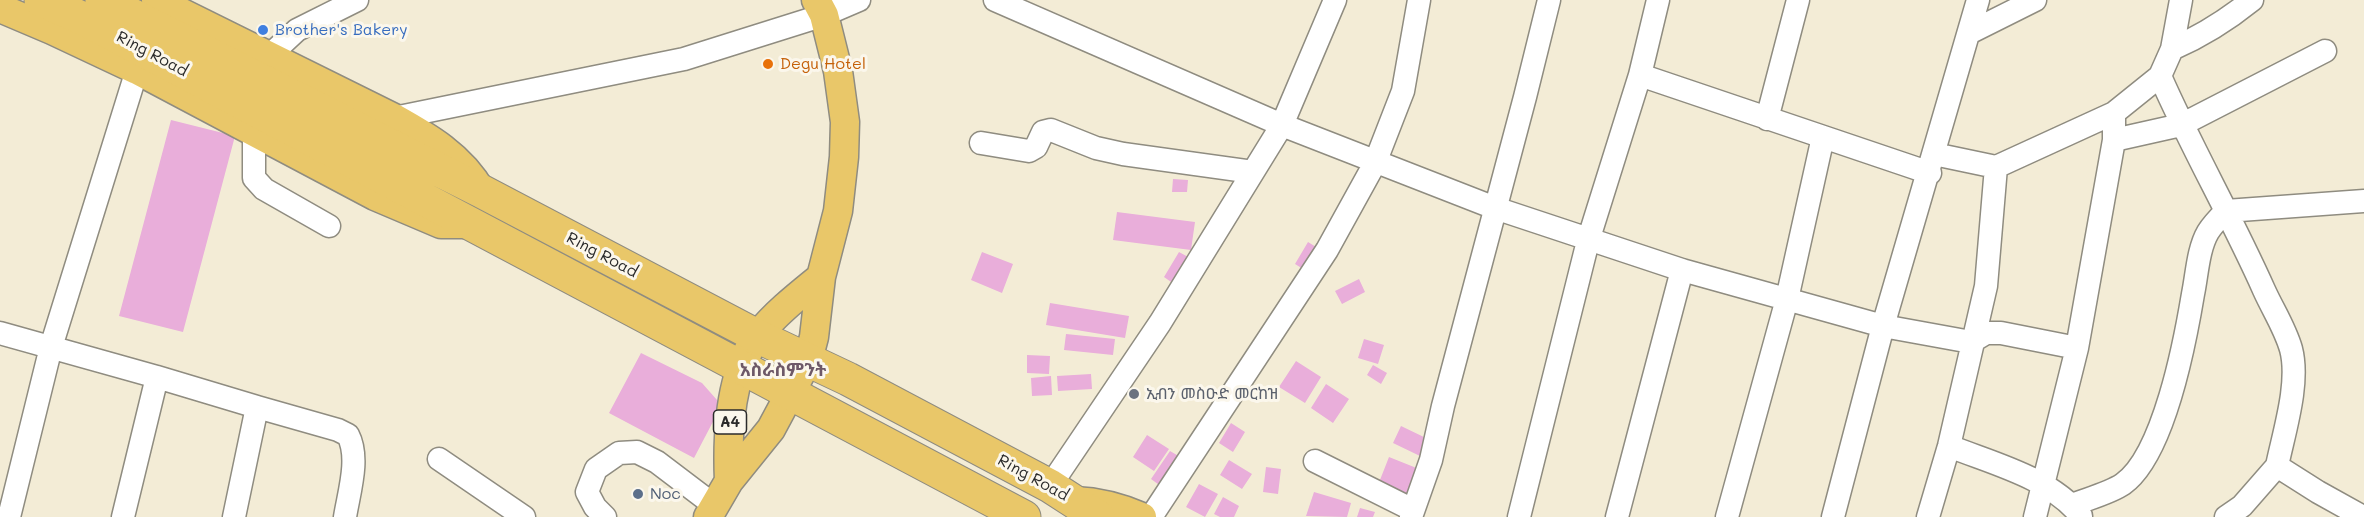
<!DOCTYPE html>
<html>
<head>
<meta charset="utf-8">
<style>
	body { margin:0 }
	canvas { display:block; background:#f3ecd6 }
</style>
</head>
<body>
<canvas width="2364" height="517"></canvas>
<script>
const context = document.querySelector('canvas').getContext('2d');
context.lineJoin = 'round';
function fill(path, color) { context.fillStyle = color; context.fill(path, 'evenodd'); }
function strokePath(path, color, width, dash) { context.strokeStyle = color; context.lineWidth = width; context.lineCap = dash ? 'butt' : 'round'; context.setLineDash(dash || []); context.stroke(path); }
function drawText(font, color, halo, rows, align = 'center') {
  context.font = font + ' Mali,"Noto Sans Ethiopic",sans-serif'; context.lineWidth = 6; context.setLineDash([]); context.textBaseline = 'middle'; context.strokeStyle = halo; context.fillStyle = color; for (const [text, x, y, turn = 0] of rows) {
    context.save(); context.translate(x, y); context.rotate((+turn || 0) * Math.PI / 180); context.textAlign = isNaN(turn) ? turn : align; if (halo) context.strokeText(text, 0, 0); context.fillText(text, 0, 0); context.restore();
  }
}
const building = new Path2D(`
	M171,120L235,136L183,332L119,316Z
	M1173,179L1188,180L1187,192H1172Z
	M1117,212L1195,222L1191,250L1113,240Z
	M1308,242L1321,250L1308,272L1295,264Z
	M982,252L1013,264L1002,293L971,280Z
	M1179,252L1190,258L1174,284L1164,277Z
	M1359,279L1365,292L1342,304L1335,291Z
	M1050,303L1129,316L1125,338L1046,325Z
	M1066,334L1115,339L1113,355L1064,350Z
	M1364,339L1384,345L1378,364L1358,358Z
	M641,353L702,383L717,400V414L694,458L609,413Z
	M1027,355L1050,356L1049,374L1027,373Z
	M1296,361L1321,377L1305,403L1279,387Z
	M1373,365L1387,373L1381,384L1367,375Z
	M1091,374L1092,389L1058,391L1057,376Z
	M1051,376L1052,395L1032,396L1031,378Z
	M1326,384L1349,399L1333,423L1311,408Z
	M1231,423L1245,432L1233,452L1219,443Z
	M1401,426L1428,439L1420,456L1393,443Z
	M1147,435L1169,449L1154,471L1133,457Z
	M1170,451L1182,458L1162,487L1151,479Z
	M1389,457L1424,471L1413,499L1378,485Z
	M1229,460L1252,474L1242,489L1220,475Z
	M1266,467L1281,469L1278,494L1263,492Z
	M1199,484L1218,494L1205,517L1186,507Z
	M1314,492L1351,503L1347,517L1306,516Z
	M1223,497L1239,506L1234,517H1220L1214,514Z
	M1360,508L1375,512L1373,517H1357Z`);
const minor = new Path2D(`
	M995,0L1282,125L1495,208L1682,270L1883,326L1971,342L1986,333H2001L2077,348L2035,517
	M1969,33L2035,0
	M2172,49L2181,0
	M269,56L297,30L357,0
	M1640,75L1930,173
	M2160,76C2192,149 2232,218 2264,290C2273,310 2285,328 2291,349C2300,383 2284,432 2277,466
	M394,118L684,59L824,15L859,0
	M1767,119L1798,0
	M254,134V178L264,189L329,226
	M2114,140L2181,125L2325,51
	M981,143L1029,151L1036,147L1043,132L1051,130L1096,148L1123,154L1253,172
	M1934,154L1996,167L2114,113L2160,76L2172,49C2202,36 2226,21 2252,0
	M0,333L157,377
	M2077,348L2114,140V113
	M257,407L338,430L348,435C360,458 349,492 345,517
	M1949,446C1994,464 2049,477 2081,516
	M439,459L524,517
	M1315,461L1413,510
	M1050,486L1160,323L1282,125L1335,0
	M2072,505C2087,499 2110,493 2123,484C2164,455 2185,342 2193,294C2197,275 2198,249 2208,232C2213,224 2220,217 2226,211L2364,201
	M9,517L51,347L137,70
	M123,517L157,377L257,407L234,517
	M605,517L595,507L587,492L596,469L619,453L637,452L657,462L715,506
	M1151,517L1327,250L1375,163L1403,91L1419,0
	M1411,517L1431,460L1443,406L1525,97L1549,0
	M1519,517L1588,241L1640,75L1658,0
	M1617,517L1682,270
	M1727,517L1787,299L1823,137
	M1833,517L1883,326L1978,0
	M1928,517L1949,446L1986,286L1996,167
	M2226,517L2242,506L2277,466L2318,492L2363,517`);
const major = new Path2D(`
	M156,0L394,118C428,137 461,156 481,191
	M0,8L52,30L137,70L375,196L441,224H472
	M729,481C727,435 729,372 759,334C777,312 799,295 821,277
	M1075,501C1100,502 1119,507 1142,517
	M708,517L729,481L771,429L808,360L814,337L821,277L838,211L844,157L845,122L838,71L824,15L816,0`);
const highway = new Path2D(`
	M41,0L84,19C399,183 712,350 1024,517
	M102,0L481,191L757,336L848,379L1050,486L1098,517`);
const markers = [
	[263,30,6,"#3f7fe0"],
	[768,64,6,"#e8710a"],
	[1134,394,6,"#6b7280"],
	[638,494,6,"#5c6f8a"]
];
const shields = [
	[730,422,33]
];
const shieldNames = [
	["A4",730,422]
];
const shopNames = [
	["Brother's Bakery",275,30]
];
const streetNames = [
	["Ring Road",152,54,28],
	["Ring Road",602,255,28],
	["Ring Road",1033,478,29]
];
const foodNames = [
	["Degu Hotel",780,64]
];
const worshipNames = [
	["ኢብን መስዑድ መርከዝ",1146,394]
];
const serviceNames = [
	["Noc",650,494]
];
const neighbourhoodNames = [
	["አስራስምንት",783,370]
];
fill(building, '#e9aeda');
strokePath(minor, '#8f8c80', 25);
strokePath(major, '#8f8c80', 31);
strokePath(highway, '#8f8c80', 35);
strokePath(minor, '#fff', 22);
strokePath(major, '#e9c769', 28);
strokePath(highway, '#e9c769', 33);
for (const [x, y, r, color] of markers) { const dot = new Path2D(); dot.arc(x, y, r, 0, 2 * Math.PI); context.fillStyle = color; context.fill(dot); strokePath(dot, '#fbf7ec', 2); }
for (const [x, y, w] of shields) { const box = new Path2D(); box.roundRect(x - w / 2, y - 12, w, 24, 4.5); context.fillStyle = '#fbf7ec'; context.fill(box); strokePath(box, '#2b2b2b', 1.5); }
drawText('bold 15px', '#2b2b2b', null, shieldNames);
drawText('16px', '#366cbe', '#fbf7ec', shopNames, 'left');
drawText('16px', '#2b2b2b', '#fbf7ec', streetNames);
drawText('16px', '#c56008', '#fbf7ec', foodNames, 'left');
drawText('16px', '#5b616d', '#fbf7ec', worshipNames, 'left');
drawText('16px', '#4e5e75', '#fbf7ec', serviceNames, 'left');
drawText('bold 18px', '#6e5968', '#fbf7ec', neighbourhoodNames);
</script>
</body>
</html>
